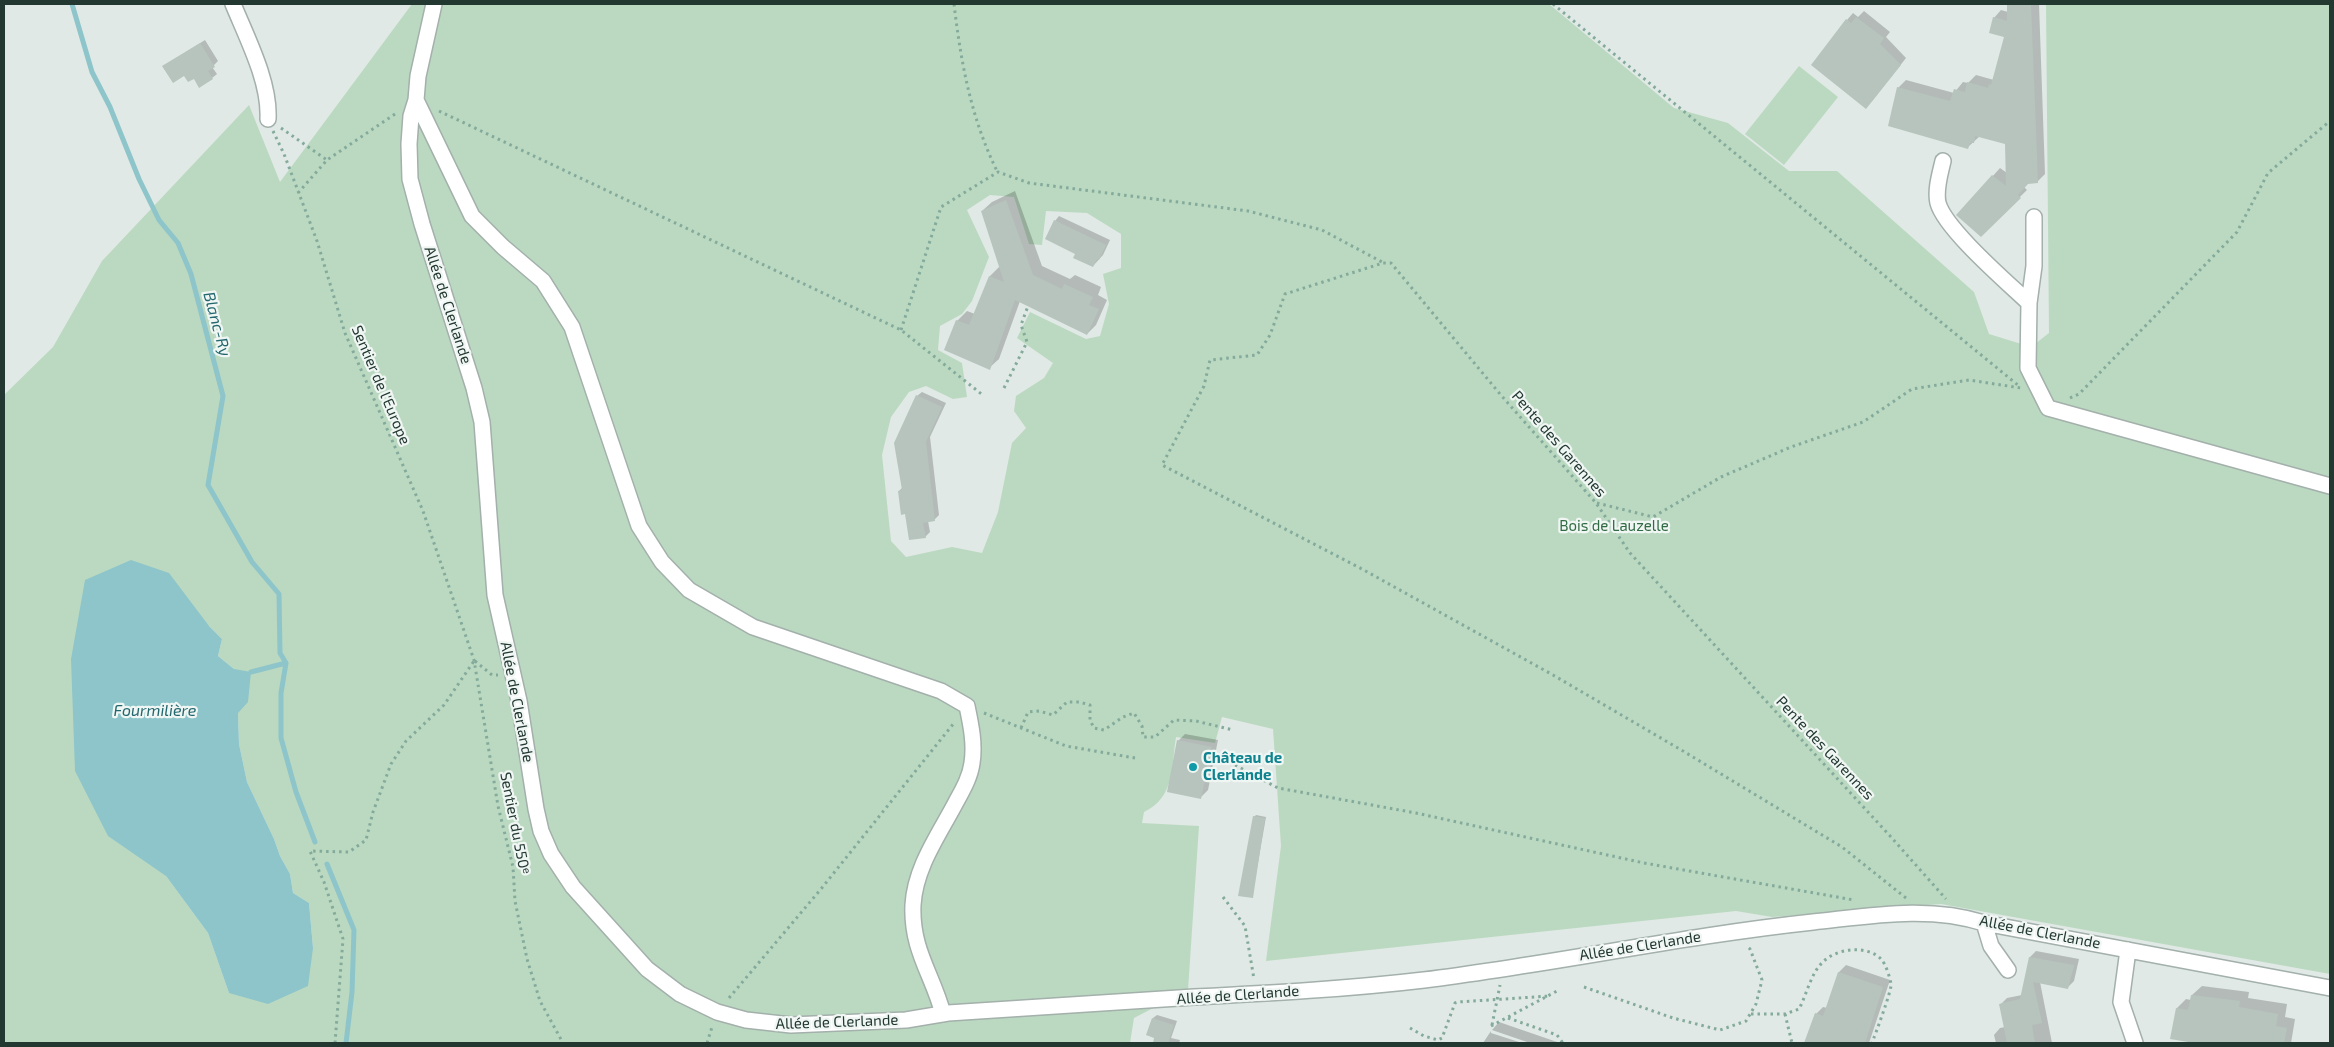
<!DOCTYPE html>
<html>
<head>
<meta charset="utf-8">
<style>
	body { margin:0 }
	#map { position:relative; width:2334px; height:1047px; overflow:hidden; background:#e0e9e5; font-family:"Exo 2",sans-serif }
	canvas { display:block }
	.frame { position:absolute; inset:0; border:5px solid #223831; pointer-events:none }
</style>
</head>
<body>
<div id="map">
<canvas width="2334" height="1047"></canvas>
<div class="frame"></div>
</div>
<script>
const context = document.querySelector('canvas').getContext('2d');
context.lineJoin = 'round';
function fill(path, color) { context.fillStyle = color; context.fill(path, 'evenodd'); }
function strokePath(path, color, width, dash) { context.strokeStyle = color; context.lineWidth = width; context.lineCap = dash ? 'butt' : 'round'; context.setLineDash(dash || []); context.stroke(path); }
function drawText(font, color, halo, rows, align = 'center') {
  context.font = font + ' "Exo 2",sans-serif'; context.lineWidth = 4.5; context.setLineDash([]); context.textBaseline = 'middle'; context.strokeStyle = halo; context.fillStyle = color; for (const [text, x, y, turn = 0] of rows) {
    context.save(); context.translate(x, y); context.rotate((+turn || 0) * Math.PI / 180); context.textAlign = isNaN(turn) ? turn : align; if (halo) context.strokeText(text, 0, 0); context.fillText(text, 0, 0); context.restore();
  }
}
const green = new Path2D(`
	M412,4H1549L1674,108L1728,123L1789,171H1837L1974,292L1989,334L2031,347L2049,333L2046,4H2330V974L1941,904L1772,917L1736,911L1266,961L1281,846L1273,729L1222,717L1215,743L1176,737C1171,768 1175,797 1144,812L1142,823L1199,826L1188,990L1134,1018L1130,1043H4V395L53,347L102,261L249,105L280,182ZM990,195L1014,197L1029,244L1042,245L1046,211L1087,213L1121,234V268L1103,274L1109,304L1100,336L1086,339L1030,312L1017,338L1053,363L1044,378L1016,396L1014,411L1026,428L1012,443L998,512L982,553L952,547L906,557L891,541L882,455L891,417L909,392L926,386L953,399L967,397L962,363L938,350L940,326L962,314L972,301L989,257L967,210ZM209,626L222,639L218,656L234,669L238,713L239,744L247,782L274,839L280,856L290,874L293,893L309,903L313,948L229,993L208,933L166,876Z
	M1799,66L1838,97L1784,165L1745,134Z`);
const water = new Path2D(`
	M131,560L169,573L209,626L222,639L218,656L234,669L251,672L248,702L238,713L239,744L247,782L274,839L280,856L290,874L293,893L309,903L313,948L308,986L268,1004L229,993L208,933L166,876L108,836L75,771L71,659L85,580Z`);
const shadow = new Path2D(`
	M2008,4H2039L2045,174L2037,182L2028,183L2024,187L2027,190L1981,235L1958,215L2000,168L2007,173V143L1980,136L1968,147L1898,88L1906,80L1954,93L1963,82L1968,83L1976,75L1994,80L2005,36L1994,18L2001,10L2008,12Z
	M1864,11L1890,32L1886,37L1906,58L1872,101L1847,20L1853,13L1858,17Z
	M205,40L218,61L212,67L217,74L212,78H194L164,66Z
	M1015,191L1042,266L1070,279L1075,275L1101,287L1098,295L1107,300L1096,325L1087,334L1020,301L999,359L989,368L957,321L967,311L975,314L990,276L999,267L1001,268L982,211L992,202Z
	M1059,216L1110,240L1103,255L1093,266L1076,253L1055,221Z
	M922,392L946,403L930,437L939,515L934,520L928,521L930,532L925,537L906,513L899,491L903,487L917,396Z
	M1185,734L1218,740L1208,790L1201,797L1178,741Z
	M1256,815L1266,817L1252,897L1254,817Z
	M2036,951L2079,959L2074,981L2068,987L2040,982L2052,1043H1996L1994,1035L2000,1028L2005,1027L2001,1004L2007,998L2022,995L2030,957Z
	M1846,965L1890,980L1869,1043H1817L1807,1040L1816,1014L1823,1007L1827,1008L1839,972Z
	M2202,986L2249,992L2248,998L2287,1004L2285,1017L2295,1019L2291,1043H2201L2172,1038L2177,1008L2186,999L2191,1000L2192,995Z
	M1157,1015L1177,1021L1171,1038L1180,1040L1179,1043H1154L1156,1037L1153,1018Z
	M1499,1022L1560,1043H1530L1492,1030Z
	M1491,1031V1033L1522,1043H1483Z`);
const stream = new Path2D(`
	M72,4L92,72L110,107L139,179L159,220L178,243L191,274L223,396L208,485L252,562L279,594L280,653L286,663L281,693V738L296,792L315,842
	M251,672L286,663
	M327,864L354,930L352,992L346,1043`);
const building = new Path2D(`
	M2007,4H2031L2038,183L2028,184L2018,195L2021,198L1981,237L1956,215L1992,175L2006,186L2005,144L1975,136L1974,143H1970L1968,149L1888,126L1897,87L1950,101L1954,89L1965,92L1967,82L1988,88L1989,84L1991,85L2004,37L1989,33L1993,17L2007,21Z
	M1856,17L1884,38L1880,44L1901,65L1866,109L1811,65L1846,19L1851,23Z
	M200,43L215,67L208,71L213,79L199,88L194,79L188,82L184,76L173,83L162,66Z
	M1006,200L1033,275L1062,289L1064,284L1093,297L1089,305L1099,309L1087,335L1015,300L990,370L944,350L956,320L969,325L989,276L1004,282L981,211Z
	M1054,220L1106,245L1099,260L1097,259L1093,267L1073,258L1075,254L1045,239Z
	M916,395L942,407L926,442L935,521L923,523L926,538L909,540L905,514L901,515L898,491L902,490L894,443Z
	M1177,740L1212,747L1201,799L1167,792Z
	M1253,816L1265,818L1253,898L1238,896Z
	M2029,957L2074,965L2068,989L2033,982L2042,1023L2032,1025L2035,1043H2007L1999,1004L2020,999Z
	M1838,972L1883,987L1865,1043H1804L1815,1013L1823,1016Z
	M2191,995L2240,1001L2239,1007L2278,1014L2276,1026L2287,1028L2284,1043H2194L2170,1039L2176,1008L2188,1010Z
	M1152,1018L1174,1025L1168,1043H1153L1154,1038L1146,1035Z`);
const path = new Path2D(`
	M954,4C961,63 971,118 997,171
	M1553,4L2019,386
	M439,111L901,330L984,396
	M281,128L327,160
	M273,131L284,154L317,241L345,333L423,511L474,660L498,806L513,867L515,901L527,959L540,1001L563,1043
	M298,193L327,160L395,114
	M901,330L941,207L998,172L1029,183L1248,211L1322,230L1382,262
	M1004,388L1027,342L1021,325L1028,306
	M2070,398L2079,394L2237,232L2268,173L2330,121
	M1597,503L1653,517L1721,477L1791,447L1863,422L1912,389L1969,380L2021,388
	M475,661L492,675H498
	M984,713L1066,746L1135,758
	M1021,728L1028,712L1039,711L1053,715L1067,702H1079L1090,705V720L1094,728L1104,730L1123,717L1134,713L1142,726L1143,737H1155L1174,720L1196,721L1233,730
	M1235,765L1278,788L1416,813L1644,863L1854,900
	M1223,897L1245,926L1254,979
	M1906,898L1842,847L1683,751L1553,675L1362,569L1162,465L1204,386L1210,360L1257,355L1270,335L1285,294L1383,263H1391L1500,394L1596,503L1630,553L1891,837L1946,899
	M1584,987L1673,1018L1720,1030L1746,1021L1756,1004L1762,980L1750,949L1747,946
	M729,998L821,889L954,723
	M1751,1014H1785L1799,1009C1807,994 1811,972 1824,961C1838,948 1867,945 1881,959C1886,964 1890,978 1891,984C1892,990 1875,1035 1872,1043
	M1785,1014L1792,1043
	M1508,1018L1557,1035L1563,1043
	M1492,1025L1500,985
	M1491,1026L1559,990
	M1410,1028L1424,1036L1438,1040L1442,1038L1455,1003L1458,1002L1550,996
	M335,1043L343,939L324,882L310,851L349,852L366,840L373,812L391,764L406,741L444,705L474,661
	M707,1043L712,1027`);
const minor = new Path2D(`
	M233,4C247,38 270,82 268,119
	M434,4L418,76L416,100L411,116L409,144L410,179L422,224L474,388L482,422L495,595L519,701L536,809L541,831L551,854L573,887L647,969L680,994L717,1012L746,1020L791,1025L906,1020L948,1013C1030,1008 1112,1003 1194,997C1271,993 1348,989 1424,980C1554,964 1682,936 1813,922C1870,916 1928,905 1984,923L2330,988
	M416,100L472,216L503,247L543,281L572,327L639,526L662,562L689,590L753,627L941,691L967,706C971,725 975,744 972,763C970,778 962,791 955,804C938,836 915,868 913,905C911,950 933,975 943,1014
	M1943,161C1940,174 1935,190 1938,203C1945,229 2008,283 2029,303
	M2034,217V266L2029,303L2028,368L2048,408L2330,486
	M1984,923L1991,946L2008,970
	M2128,950L2121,1002L2135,1043`);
const markers = [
	[1193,767,5,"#0f9aa8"]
];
const streetNames = [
	["Allée de Clerlande",448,305,72],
	["Sentier de l'Europe",381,385,67],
	["Pente des Garennes",1559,444,49],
	["Allée de Clerlande",517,702,79],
	["Pente des Garennes",1825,748,47],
	["Sentier du 550ᵉ",515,823,79],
	["Allée de Clerlande",2040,932,11],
	["Allée de Clerlande",1640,946,-9],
	["Allée de Clerlande",1238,995,-4],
	["Allée de Clerlande",837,1022,-2]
];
const parkNames = [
	["Bois de Lauzelle",1614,526]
];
const cultureNames = [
	["Château de",1203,758],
	["Clerlande",1203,775]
];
const waterNames = [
	["Blanc-Ry",217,324,75],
	["Fourmilière",155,711]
];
fill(green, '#bbd9c1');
fill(water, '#8dc5ca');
fill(shadow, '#0003');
strokePath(stream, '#8dc5ca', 5);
fill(building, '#b6c4bd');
strokePath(minor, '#a3b0ab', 18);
strokePath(path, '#83aa9b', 3, [2.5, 4]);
strokePath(minor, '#fff', 15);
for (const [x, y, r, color] of markers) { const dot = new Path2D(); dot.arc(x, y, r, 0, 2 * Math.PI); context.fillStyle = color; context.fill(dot); strokePath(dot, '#f0f6f3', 2); }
drawText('15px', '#223831', '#f0f6f3', streetNames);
drawText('15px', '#316b43', '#f0f6f3', parkNames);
drawText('bold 15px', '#0d838f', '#f0f6f3', cultureNames, 'left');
drawText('italic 16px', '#23676e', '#f0f6f3', waterNames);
</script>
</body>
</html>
